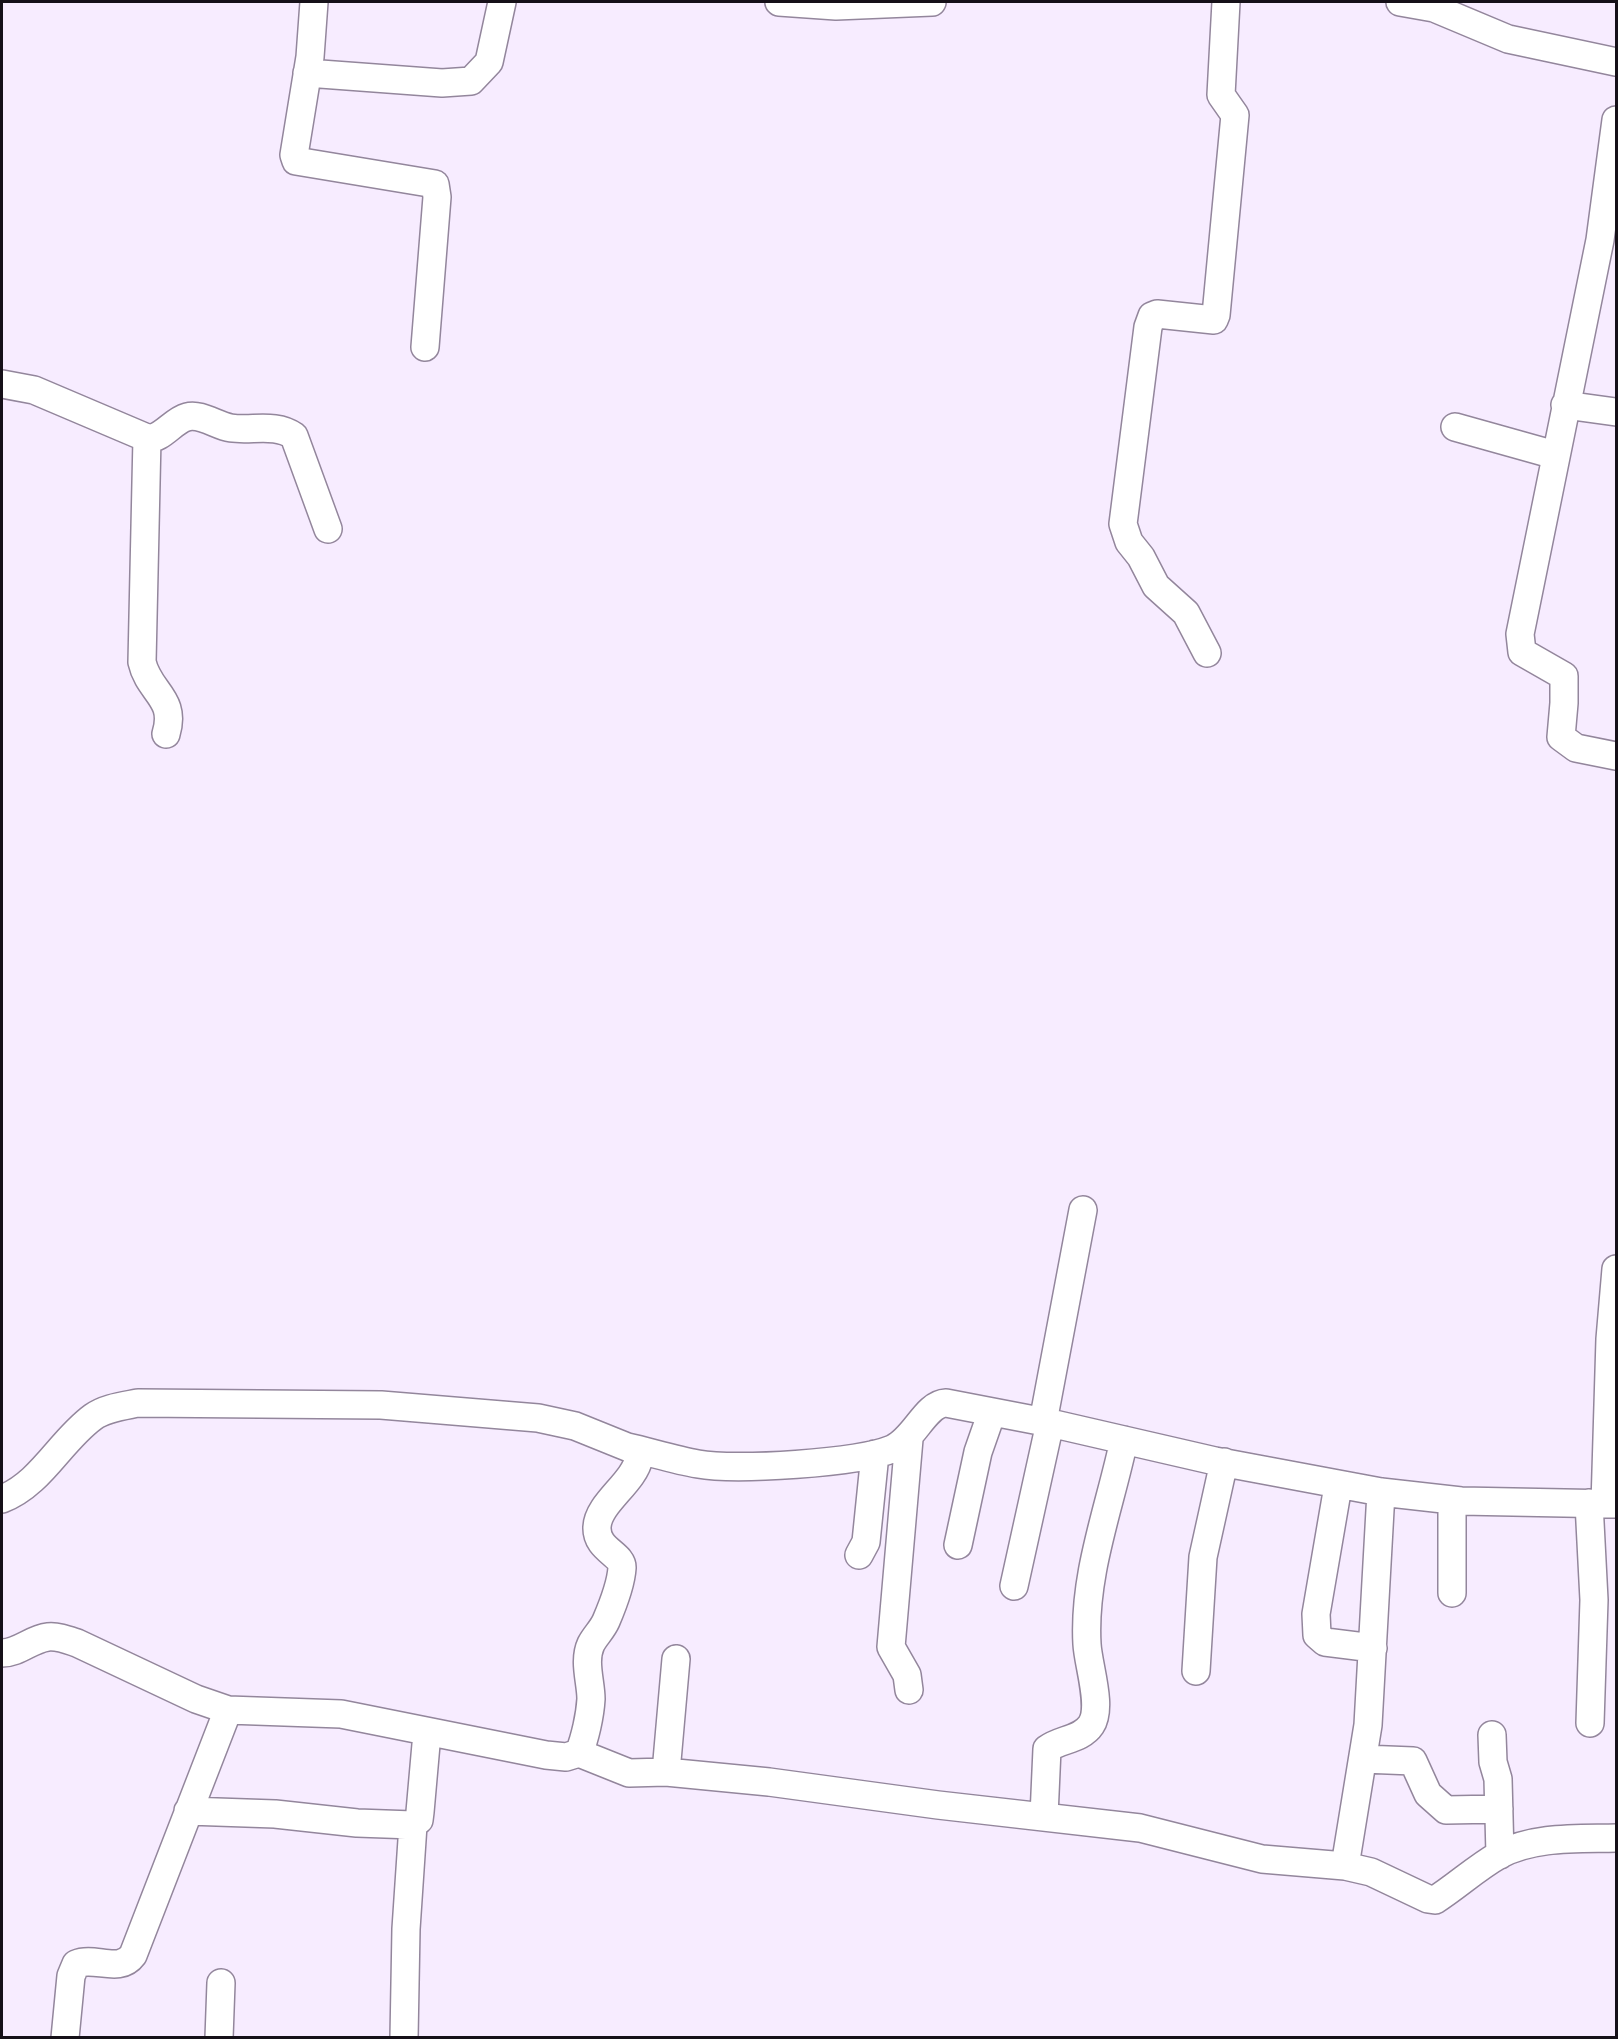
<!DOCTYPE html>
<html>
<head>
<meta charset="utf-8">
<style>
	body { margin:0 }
	#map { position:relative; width:1618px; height:2039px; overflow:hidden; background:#f7ecff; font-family:"PT Sans",sans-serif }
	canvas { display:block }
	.frame { position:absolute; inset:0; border:3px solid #151018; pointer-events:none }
</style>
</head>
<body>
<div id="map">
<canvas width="1618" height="2039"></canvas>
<div class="frame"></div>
</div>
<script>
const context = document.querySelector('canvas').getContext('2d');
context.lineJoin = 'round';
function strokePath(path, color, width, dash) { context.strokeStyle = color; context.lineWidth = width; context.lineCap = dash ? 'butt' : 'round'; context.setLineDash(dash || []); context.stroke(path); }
const minor = new Path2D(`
	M314,2L310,57L294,155L296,161L435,184L437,197L425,347
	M779,2L836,6L932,2
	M1400,2L1434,8L1508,39L1616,62
	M307,73L442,83L471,81L489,62L502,2
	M1616,120L1600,240L1520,634L1522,652L1564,676V703L1561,737L1576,748L1616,756
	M2,384L34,390L147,438C162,440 172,421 187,417C201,413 217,426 231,428C252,431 276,423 294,436L328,529
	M1565,405L1616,412
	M1455,427L1555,455
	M147,438L142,662C149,693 177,698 166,734
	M1207,653L1186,613L1156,586L1141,557L1129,542L1123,524L1148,327L1152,316L1157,314L1214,320L1216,315L1235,115L1221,95L1226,2
	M1043,1422L1083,1210
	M627,1447C650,1452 674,1460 698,1464C735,1471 858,1463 892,1449C915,1439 925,1404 946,1403L1050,1423L1215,1461L1381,1492L1461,1501L1616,1504
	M1338,1486L1316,1614L1317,1635L1325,1642L1373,1648
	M2,1499C41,1484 60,1441 93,1417C105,1408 123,1406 138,1403L381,1405L538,1418L575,1426L632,1449L639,1458C634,1483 598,1503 597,1527C596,1550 623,1554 622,1568C621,1584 612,1607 606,1621C602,1630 595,1636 591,1644C583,1661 591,1682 591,1699C590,1716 585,1738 579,1753L566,1757L546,1755L341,1714L228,1710L196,1699L77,1643C68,1640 58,1636 48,1637C31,1639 19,1653 2,1653
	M1452,1500V1593
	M1589,1503L1594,1600L1590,1723
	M1605,1504L1610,1339L1616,1269
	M958,1545L978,1452L992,1412
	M859,1555L866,1542L875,1454
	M1014,1586L1050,1423
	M1196,1671L1203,1557L1224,1462
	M909,1690L907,1675L891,1647L909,1439
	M1492,1735L1493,1762L1498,1779L1500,1855
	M579,1753L629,1773L666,1772L769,1782L938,1805L1140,1828L1262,1859L1345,1866L1371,1872L1428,1899L1435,1900C1457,1886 1476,1868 1499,1855C1534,1836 1578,1839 1616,1838
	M1363,1759L1413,1761L1428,1794L1446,1810L1499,1809
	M666,1772L676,1659
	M188,1811L275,1814L357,1823L413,1825L419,1820L420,1812L427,1733
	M1044,1816L1047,1749C1060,1739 1081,1740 1091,1725C1103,1707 1088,1665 1087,1644C1083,1574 1110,1507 1124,1440
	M1345,1866L1368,1725L1381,1492
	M65,2038L71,1976L76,1964C95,1956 119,1974 133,1955L228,1710
	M219,2038L221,1983
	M404,2038L406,1929L413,1825`);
strokePath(minor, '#93869c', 30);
strokePath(minor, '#fff', 27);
</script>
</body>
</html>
